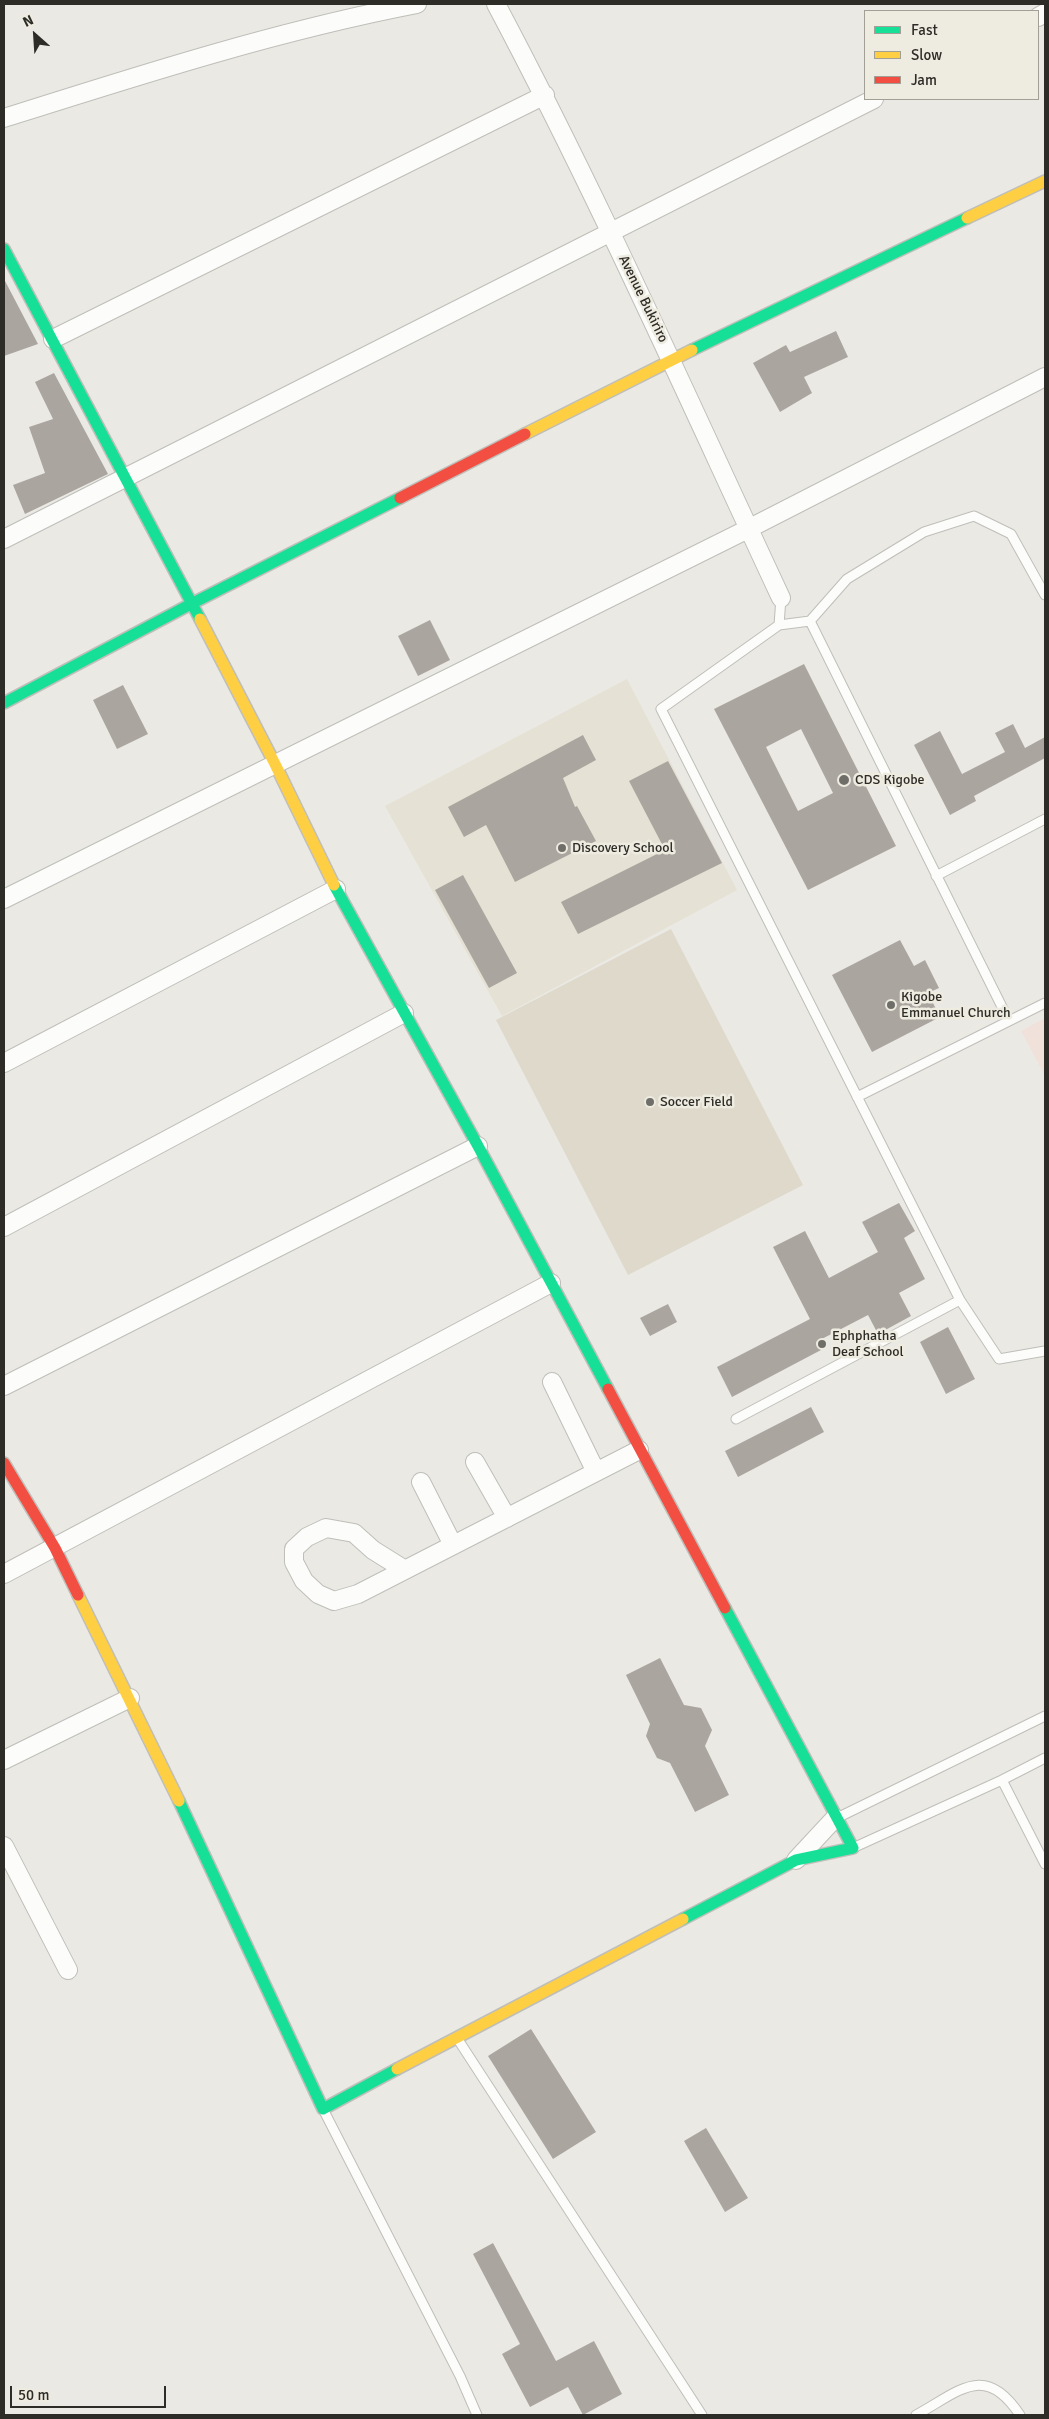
<!DOCTYPE html>
<html>
<head>
<meta charset="utf-8">
<style>
	body { margin:0 }
	#map { position:relative; width:1049px; height:2419px; overflow:hidden; background:#eae9e4; font-family:Signika,sans-serif }
	canvas { display:block }
	.frame { position:absolute; inset:0; border:5px solid #2d2c27; pointer-events:none }
	.legend { position:absolute; left:864px; top:10px; width:175px; height:90px; box-sizing:border-box; background:#eeebe0; border:1px solid #a19f96; margin:0; padding:6px 9px; list-style:none; font-size:15px; color:#2d2c27 }
	.legend li { display:flex; align-items:center; gap:10px; height:25px }
	.legend b { width:25px; border:1px solid #a19f96 }
	.north { position:absolute; left:10px; top:10px; width:50px; height:50px; -webkit-text-stroke:4px #eeebe0; paint-order:stroke; rotate:334deg; font-size:14px; font-weight:700; line-height:20px; text-align:center; color:#2d2c27 }
	.north::after { content:''; display:block; margin:auto; width:18px; height:22px; background:#2d2c27; clip-path:polygon(50% 0,100% 100%,50% 72%,0 100%) }
	.scale { position:absolute; left:10px; top:2386px; width:156px; height:22px; box-sizing:border-box; border:2px solid #2d2c27; border-top:0; padding-left:6px; font-size:15px; line-height:18px; white-space:nowrap; color:#2d2c27; -webkit-text-stroke:4px #eeebe0; paint-order:stroke }
</style>
</head>
<body>
<div id="map">
<canvas width="1049" height="2419"></canvas>
<div class="frame"></div>
<ul class="legend">
<li><b style="height:6px;background:#16e098"></b>Fast</li>
<li><b style="height:6px;background:#ffcf43"></b>Slow</li>
<li><b style="height:6px;background:#f24e42"></b>Jam</li>
</ul>
<div class="north">N</div>
<div class="scale">50 m</div>
</div>
<script>
const context = document.querySelector('canvas').getContext('2d');
context.lineJoin = 'round';
function fill(path, color) { context.fillStyle = color; context.fill(path, 'evenodd'); }
function strokePath(path, color, width, dash) { context.strokeStyle = color; context.lineWidth = width; context.lineCap = dash ? 'butt' : 'round'; context.setLineDash(dash || []); context.stroke(path); }
function drawText(font, color, halo, rows, align = 'center') {
  context.font = font + ' Signika,sans-serif'; context.lineWidth = 5; context.setLineDash([]); context.textBaseline = 'middle'; context.strokeStyle = halo; context.fillStyle = color; for (const [text, x, y, turn = 0] of rows) {
    context.save(); context.translate(x, y); context.rotate((+turn || 0) * Math.PI / 180); context.textAlign = isNaN(turn) ? turn : align; if (halo) context.strokeText(text, 0, 0); context.fillText(text, 0, 0); context.restore();
  }
}
const industrial = new Path2D(`
	M1045,1018V1076L1021,1031Z`);
const built = new Path2D(`
	M627,679L737,890L502,1016L385,806Z`);
const green = new Path2D(`
	M671,929L803,1185L628,1275L496,1020Z`);
const building = new Path2D(`
	M4,279L38,344L4,356Z
	M836,331L848,357L804,377L812,393L780,412L753,363L786,345L790,352Z
	M54,373L108,474L25,514L13,485L45,473L29,427L53,419L35,382Z
	M430,620L450,660L418,676L398,636Z
	M804,664L896,846L808,890L714,709ZM801,729L833,793L798,811L766,747Z
	M123,685L148,734L117,749L93,700Z
	M1013,724L1025,748L1045,737V758L974,796L976,801L950,815L914,745L940,731L962,774L1005,752L995,733Z
	M583,735L596,760L563,778L575,807L577,806L596,841L515,882L486,825L464,837L448,807Z
	M668,761L722,863L578,934L561,902L665,850L629,781Z
	M463,875L517,973L489,988L435,890Z
	M900,940L914,966L925,960L939,988L928,993L940,1017L872,1052L832,975Z
	M899,1203L915,1231L904,1238L925,1279L899,1293L911,1316L878,1334L868,1315L816,1342L821,1350L732,1397L717,1367L810,1319L773,1247L805,1231L829,1278L878,1252L862,1222Z
	M668,1304L677,1322L650,1336L640,1318Z
	M948,1327L975,1379L946,1394L920,1342Z
	M811,1407L824,1432L738,1477L725,1451Z
	M660,1658L684,1705L701,1708L712,1730L705,1746L729,1795L695,1812L670,1763L657,1758L646,1736L650,1724L626,1675Z
	M531,2029L596,2132L553,2159L488,2056Z
	M706,2128L748,2198L725,2212L684,2141Z
	M493,2243L556,2361L594,2341L622,2394L583,2415L568,2387L530,2407L502,2354L520,2344L473,2254Z`);
const lane = new Path2D(`
	M1045,595L1011,534L974,516L924,532L847,579L810,621L1009,1021L1045,1003
	M810,621L779,625L661,709L960,1300L999,1359L1045,1351
	M779,625L781,598
	M936,876L1045,819
	M857,1097L1009,1021
	M736,1419L960,1300
	M1002,1780L1045,1864
	M839,1817L1045,1716
	M855,1847L1002,1780L1045,1758
	M457,2038L702,2415
	M324,2111L460,2376L477,2415
	M916,2415C960,2391 985,2362 1020,2415`);
const street = new Path2D(`
	M496,4C599,198 688,399 781,598
	M1038,17L1045,13
	M4,118C140,75 277,31 417,4
	M53,339L545,95
	M4,539L874,99
	M4,899L748,529L1045,377
	M4,1063L336,889
	M4,1227L404,1013
	M552,1382L596,1472
	M4,1386L478,1146
	M475,1462L507,1518
	M421,1482L453,1545
	M405,1570L373,1550L354,1533L326,1528L307,1537L294,1549V1562L304,1581L318,1594L334,1601L358,1594L639,1450
	M4,1574L551,1283
	M4,1760L130,1698
	M4,1846L68,1970
	M796,1860L835,1818`);
const fast = new Path2D(`
	M4,249L200,619
	M692,350L967,218
	M4,703L191,604L400,498
	M334,885L478,1146L608,1389
	M179,1801L323,2109L397,2069
	M683,1919L796,1860L853,1848L725,1608`);
const slow = new Path2D(`
	M967,218L1045,181
	M525,434L692,350
	M200,619L275,764L334,885
	M78,1595L179,1801
	M397,2069L683,1919`);
const jam = new Path2D(`
	M400,498L525,434
	M608,1389L725,1608
	M4,1463L55,1548L78,1595`);
const markers = [
	[844,780,6,"#6f6e69"],
	[562,848,5,"#6f6e69"],
	[891,1005,5,"#6f6e69"],
	[650,1102,5,"#6f6e69"],
	[822,1344,5,"#6f6e69"]
];
const streetNames = [
	["Avenue Bukiriro",643,299,64]
];
const poiNames = [
	["CDS Kigobe",855,780],
	["Discovery School",572,848],
	["Kigobe",901,997],
	["Emmanuel Church",901,1013],
	["Soccer Field",660,1102],
	["Ephphatha",832,1336],
	["Deaf School",832,1352]
];
fill(industrial, '#f0e1db');
fill(built, '#e5e1d4');
fill(green, '#ded9cb');
fill(building, '#aba5a0');
strokePath(lane, '#bfbeb9', 11);
strokePath(street, '#bfbeb9', 20);
strokePath(fast, '#bfbeb9', 14);
strokePath(slow, '#bfbeb9', 14);
strokePath(jam, '#bfbeb9', 14);
strokePath(lane, '#fcfcfb', 9);
strokePath(street, '#fcfcfb', 18);
strokePath(fast, '#16e098', 11);
strokePath(slow, '#ffcf43', 11);
strokePath(jam, '#f24e42', 11);
for (const [x, y, r, color] of markers) { const dot = new Path2D(); dot.arc(x, y, r, 0, 2 * Math.PI); context.fillStyle = color; context.fill(dot); strokePath(dot, '#eeebe0', 2); }
drawText('14px', '#2d2c27', '#eeebe0', streetNames);
drawText('14px', '#2d2c27', '#eeebe0', poiNames, 'left');
</script>
</body>
</html>
